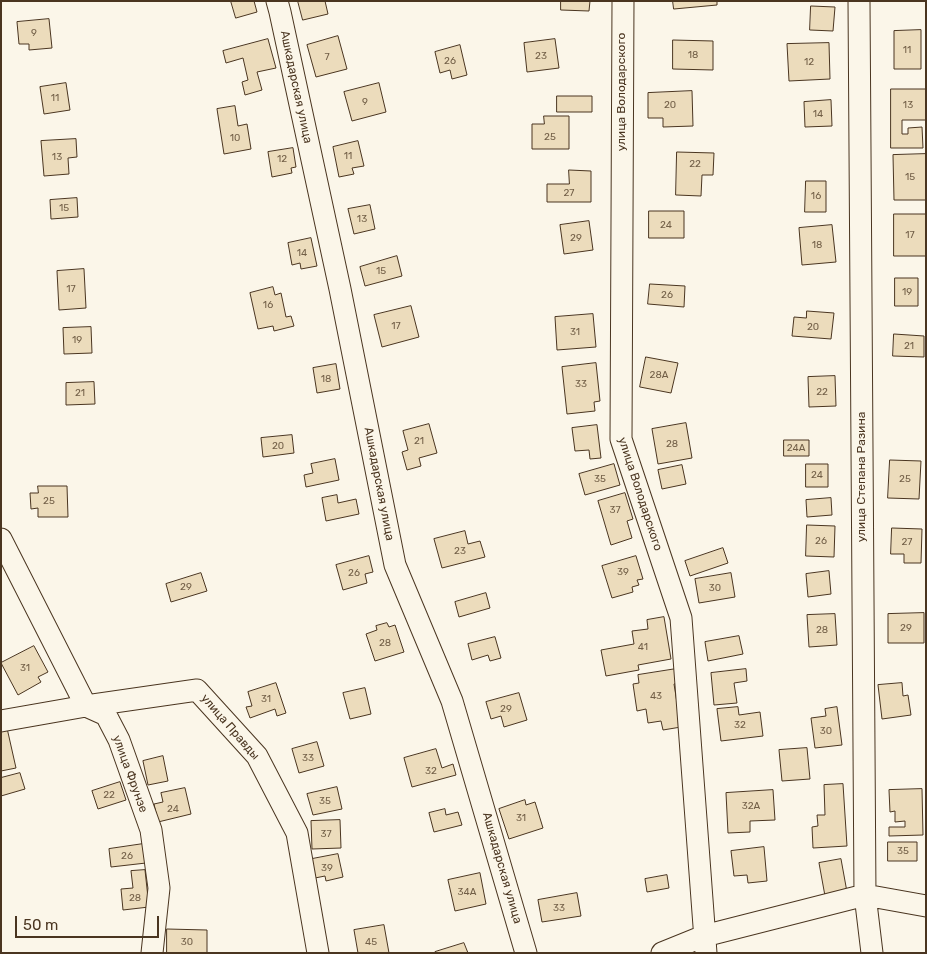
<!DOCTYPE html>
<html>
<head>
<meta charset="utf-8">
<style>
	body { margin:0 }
	#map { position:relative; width:927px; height:954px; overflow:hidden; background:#fbf6e9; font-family:Rubik,sans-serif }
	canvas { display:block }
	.frame { position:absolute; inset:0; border:2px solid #4a3520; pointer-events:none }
	.scale { position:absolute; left:15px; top:916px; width:144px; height:22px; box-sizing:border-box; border:2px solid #4a3520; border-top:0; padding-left:6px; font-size:15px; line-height:18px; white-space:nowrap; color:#4a3520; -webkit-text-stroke:4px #fbf6e9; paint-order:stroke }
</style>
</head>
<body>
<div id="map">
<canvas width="927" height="954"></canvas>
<div class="frame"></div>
<div class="scale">50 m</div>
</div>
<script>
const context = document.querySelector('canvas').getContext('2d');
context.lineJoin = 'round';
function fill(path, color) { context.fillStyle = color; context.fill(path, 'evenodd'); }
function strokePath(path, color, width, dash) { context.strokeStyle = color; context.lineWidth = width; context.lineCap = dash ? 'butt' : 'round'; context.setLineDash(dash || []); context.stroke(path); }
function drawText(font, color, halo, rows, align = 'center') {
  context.font = font + ' Rubik,sans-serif'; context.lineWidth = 4; context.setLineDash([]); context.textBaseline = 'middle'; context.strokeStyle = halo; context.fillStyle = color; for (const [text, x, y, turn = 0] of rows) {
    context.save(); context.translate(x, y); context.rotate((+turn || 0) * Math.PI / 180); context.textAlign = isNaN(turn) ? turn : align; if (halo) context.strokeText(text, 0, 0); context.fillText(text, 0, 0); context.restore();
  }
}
const building = new Path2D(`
	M231,1H254L257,12L236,18Z
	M298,1H325L328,14L303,20Z
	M561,1H590L589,11L561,10Z
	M673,1H717V5L674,9Z
	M811,6L835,7L833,31L810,30Z
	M49,19L52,48L29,50V44H19L17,22Z
	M921,30V69H894V31Z
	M338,36L347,69L316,77L307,45Z
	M268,39L276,68L257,72L262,90L245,95L242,82L248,80L243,58L226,63L223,51Z
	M555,39L559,68L527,72L524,43Z
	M673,40L713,41V70L673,69Z
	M829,43L830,79L789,81L787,44Z
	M460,45L467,75L452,79L450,70L440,73L435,52Z
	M66,83L70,110L44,114L40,87Z
	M379,83L386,112L352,121L344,92Z
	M891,89H926V120H902V134H908V128L922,127L923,148H891Z
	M692,91L693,126L663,127V118H648V93Z
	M557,96H592V112H557Z
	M831,100L832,126L805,127L804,102Z
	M235,106L238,126L247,124L251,149L224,154L217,109Z
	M544,116H569V149H532V124H544Z
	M76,139L77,157L68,158L69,174L44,176L41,141Z
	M358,141L364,166L352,168L354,174L339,177L333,147Z
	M293,148L296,167L291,168L292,173L272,177L268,152Z
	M677,152L714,153L713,175H702L701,196L676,195Z
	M926,154V200H894L893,155Z
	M569,170L591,171V202H547V184H569Z
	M806,181H826V212H805Z
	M77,198L78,217L51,219L50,200Z
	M370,205L375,229L354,234L348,209Z
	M649,211H684V238H649Z
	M894,214H926V256H894Z
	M589,221L593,250L564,254L560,225Z
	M832,225L836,262L802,265L799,228Z
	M311,238L317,266L301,269L300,263L292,265L288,243Z
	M397,256L402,276L365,286L360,267Z
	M84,269L86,308L59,310L57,271Z
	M895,278H918V306H895Z
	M650,284L685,286L684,307L648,304Z
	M273,287L275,295L281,293L286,317L291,316L294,326L274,331L273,326L258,329L250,293Z
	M411,306L419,337L382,347L374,315Z
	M807,311L834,313L831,339L792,336L794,317L806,318Z
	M593,314L596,347L557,350L555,317Z
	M91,327L92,353L64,354L63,328Z
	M894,334L924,336V357L893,356Z
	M646,357L678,363L671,393L640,387Z
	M596,363L600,401L594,402L595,411L567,414L562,367Z
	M336,364L340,389L317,393L313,368Z
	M835,376L836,406L809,407L808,377Z
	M94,382L95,404L66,405V383Z
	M686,423L692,458L658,464L652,429Z
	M429,424L437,453L419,458L421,466L407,470L402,452L408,450L403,431Z
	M597,425L601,458L590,459L589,450L575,451L572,428Z
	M292,435L294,453L263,457L261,438Z
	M784,440H809V456H784Z
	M335,459L339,480L306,487L304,475L313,473L311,464Z
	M890,460L921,461L919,499L888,498Z
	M614,464L620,485L585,495L579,474Z
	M806,464H828V487H806Z
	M682,465L686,484L662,489L658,470Z
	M38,486H67L68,517H38V508L31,509L30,493H38Z
	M625,493L633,519L627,521L632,538L611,545L598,501Z
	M337,495L338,503L356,499L359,514L326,521L322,498Z
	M831,498L832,515L807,517L806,500Z
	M807,525L835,526L834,557L806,556Z
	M892,528L922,529L921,563H904V554H891Z
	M465,531L468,544L480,541L485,557L442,568L434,539Z
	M723,548L728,563L690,576L685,561Z
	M369,556L373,572L365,574L367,583L343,590L336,565Z
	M636,556L643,579L637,580L639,585L632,587L633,592L612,598L602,566Z
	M829,571L831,594L808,597L806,574Z
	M201,573L207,591L171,602L166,584Z
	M731,573L735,597L699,603L695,579Z
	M486,593L490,608L459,617L455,602Z
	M924,613V643H888V614Z
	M835,614L837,645L809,647L807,615Z
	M664,617L671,659L638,665L639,670L606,676L601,650L634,644L632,631L648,629L647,620Z
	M387,623L389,627L395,625L404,652L375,661L366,634L377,630L376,626Z
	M739,636L743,654L708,661L705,642Z
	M495,637L501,658L490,661L488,655L472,660L468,644Z
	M34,646L48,672L38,677L41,682L18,695L1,663Z
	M676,669L678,683L674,684L681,727L663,730L661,721L648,723L646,709L637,711L633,684L639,683L638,675Z
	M746,669L747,681L734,683L737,703L714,705L711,673Z
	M276,683L286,713L277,716L275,709L250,718L246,707L252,706L248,692Z
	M902,683L903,696L908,695L911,715L882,719L878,685Z
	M365,688L371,714L350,719L343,693Z
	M519,693L527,720L504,727L501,716L491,719L486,702Z
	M738,707L739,715L760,712L763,736L721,741L717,709Z
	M837,707L842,745L815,748L811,718L826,716L825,709Z
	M7,728L16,768L1,771V730Z
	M317,742L324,766L299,773L292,749Z
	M807,748L810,779L782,781L779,750Z
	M436,749L442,768L453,764L456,775L412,787L404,758Z
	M163,756L168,781L148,785L143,761Z
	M20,773L25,789L1,796V778Z
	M120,782L126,800L98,809L92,791Z
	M843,784L847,846L813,848L812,827L818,826L817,815H825L824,785Z
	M337,787L342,809L313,815L307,794Z
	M185,788L191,814L158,822L154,804L163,802L161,793Z
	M922,789L923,835L889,836V827H905V821L895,822V811L890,812L889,790Z
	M773,790L775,820L750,821V832L728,833L726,793Z
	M525,800L526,805L535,802L543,828L509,839L499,809Z
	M445,809L446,815L458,812L462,825L434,832L429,813Z
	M340,820L341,848L312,849L311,821Z
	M888,842H917V861H888Z
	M143,844L146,863L111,867L109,849Z
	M764,847L767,881L748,883L747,875L734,876L731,851Z
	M338,854L343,877L326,881L325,876L315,878L312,859Z
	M841,859L847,892L825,896L819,863Z
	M145,870L149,907L123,910L121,889L133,888L131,871Z
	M480,873L486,904L455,911L448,880Z
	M667,875L669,888L647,892L645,879Z
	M577,893L581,916L542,922L538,900Z
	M384,925L389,953H358L354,930Z
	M167,929L207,930V953H167Z
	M464,943L468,953H435V952Z`);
const minor = new Path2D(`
	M277,1L280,12L340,289L395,565L452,701L526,953
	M623,1L621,439L681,618L706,953
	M859,1L865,895L872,953
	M1,539L86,706L106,715L119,740L151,830L159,888L152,953
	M1,721L86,706L197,690L257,756L297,833L318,953
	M662,953L704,936L865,895L926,906`);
const numberNames = [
	["9",34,33],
	["11",907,50],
	["18",693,55],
	["23",541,56],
	["7",327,57],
	["26",450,61],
	["12",809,62],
	["11",55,98],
	["9",365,102],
	["20",670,105],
	["13",908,105],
	["14",818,114],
	["25",550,137],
	["10",235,138],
	["11",348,156],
	["13",57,157],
	["12",282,159],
	["22",695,164],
	["15",910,177],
	["27",569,193],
	["16",816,196],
	["15",64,208],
	["13",362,219],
	["24",666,225],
	["17",910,235],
	["29",576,238],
	["18",817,245],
	["14",302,253],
	["15",381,271],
	["17",71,289],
	["19",907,292],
	["26",667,295],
	["16",268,305],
	["17",396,326],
	["20",813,327],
	["31",575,332],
	["19",77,340],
	["21",909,346],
	["28А",659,375],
	["18",326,379],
	["33",581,384],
	["22",822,392],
	["21",80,393],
	["21",419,441],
	["28",672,444],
	["20",278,446],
	["24А",796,448],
	["24",817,475],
	["35",600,479],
	["25",905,479],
	["25",49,501],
	["37",615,510],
	["26",821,541],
	["27",907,542],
	["23",460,551],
	["39",623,572],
	["26",354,573],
	["29",186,587],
	["30",715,588],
	["29",906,628],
	["28",822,630],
	["28",385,643],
	["41",643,647],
	["31",25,668],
	["43",656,696],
	["31",266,699],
	["29",506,709],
	["32",740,725],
	["30",826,731],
	["33",308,758],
	["32",431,771],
	["22",109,795],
	["35",325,801],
	["32А",751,806],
	["24",173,809],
	["31",521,818],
	["37",326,834],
	["35",903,851],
	["26",127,856],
	["39",327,868],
	["34А",467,892],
	["28",135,898],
	["33",559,908],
	["30",187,942],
	["45",371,942]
];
const streetNames = [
	["Ашкадарская улица",296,87,78],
	["улица Володарского",622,92,-90],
	["улица Степана Разина",862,477,-90],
	["Ашкадарская улица",379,484,79],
	["улица Володарского",640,494,72],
	["улица Правды",230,727,49],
	["улица Фрунзе",130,774,70],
	["Ашкадарская улица",502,868,74]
];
fill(building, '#ecdcbc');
strokePath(building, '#4a3520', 1);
strokePath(minor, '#4a3520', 23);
strokePath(minor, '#fbf6e9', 21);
drawText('10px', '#725f47', null, numberNames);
drawText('12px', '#4a3520', '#fbf6e9', streetNames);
</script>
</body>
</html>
